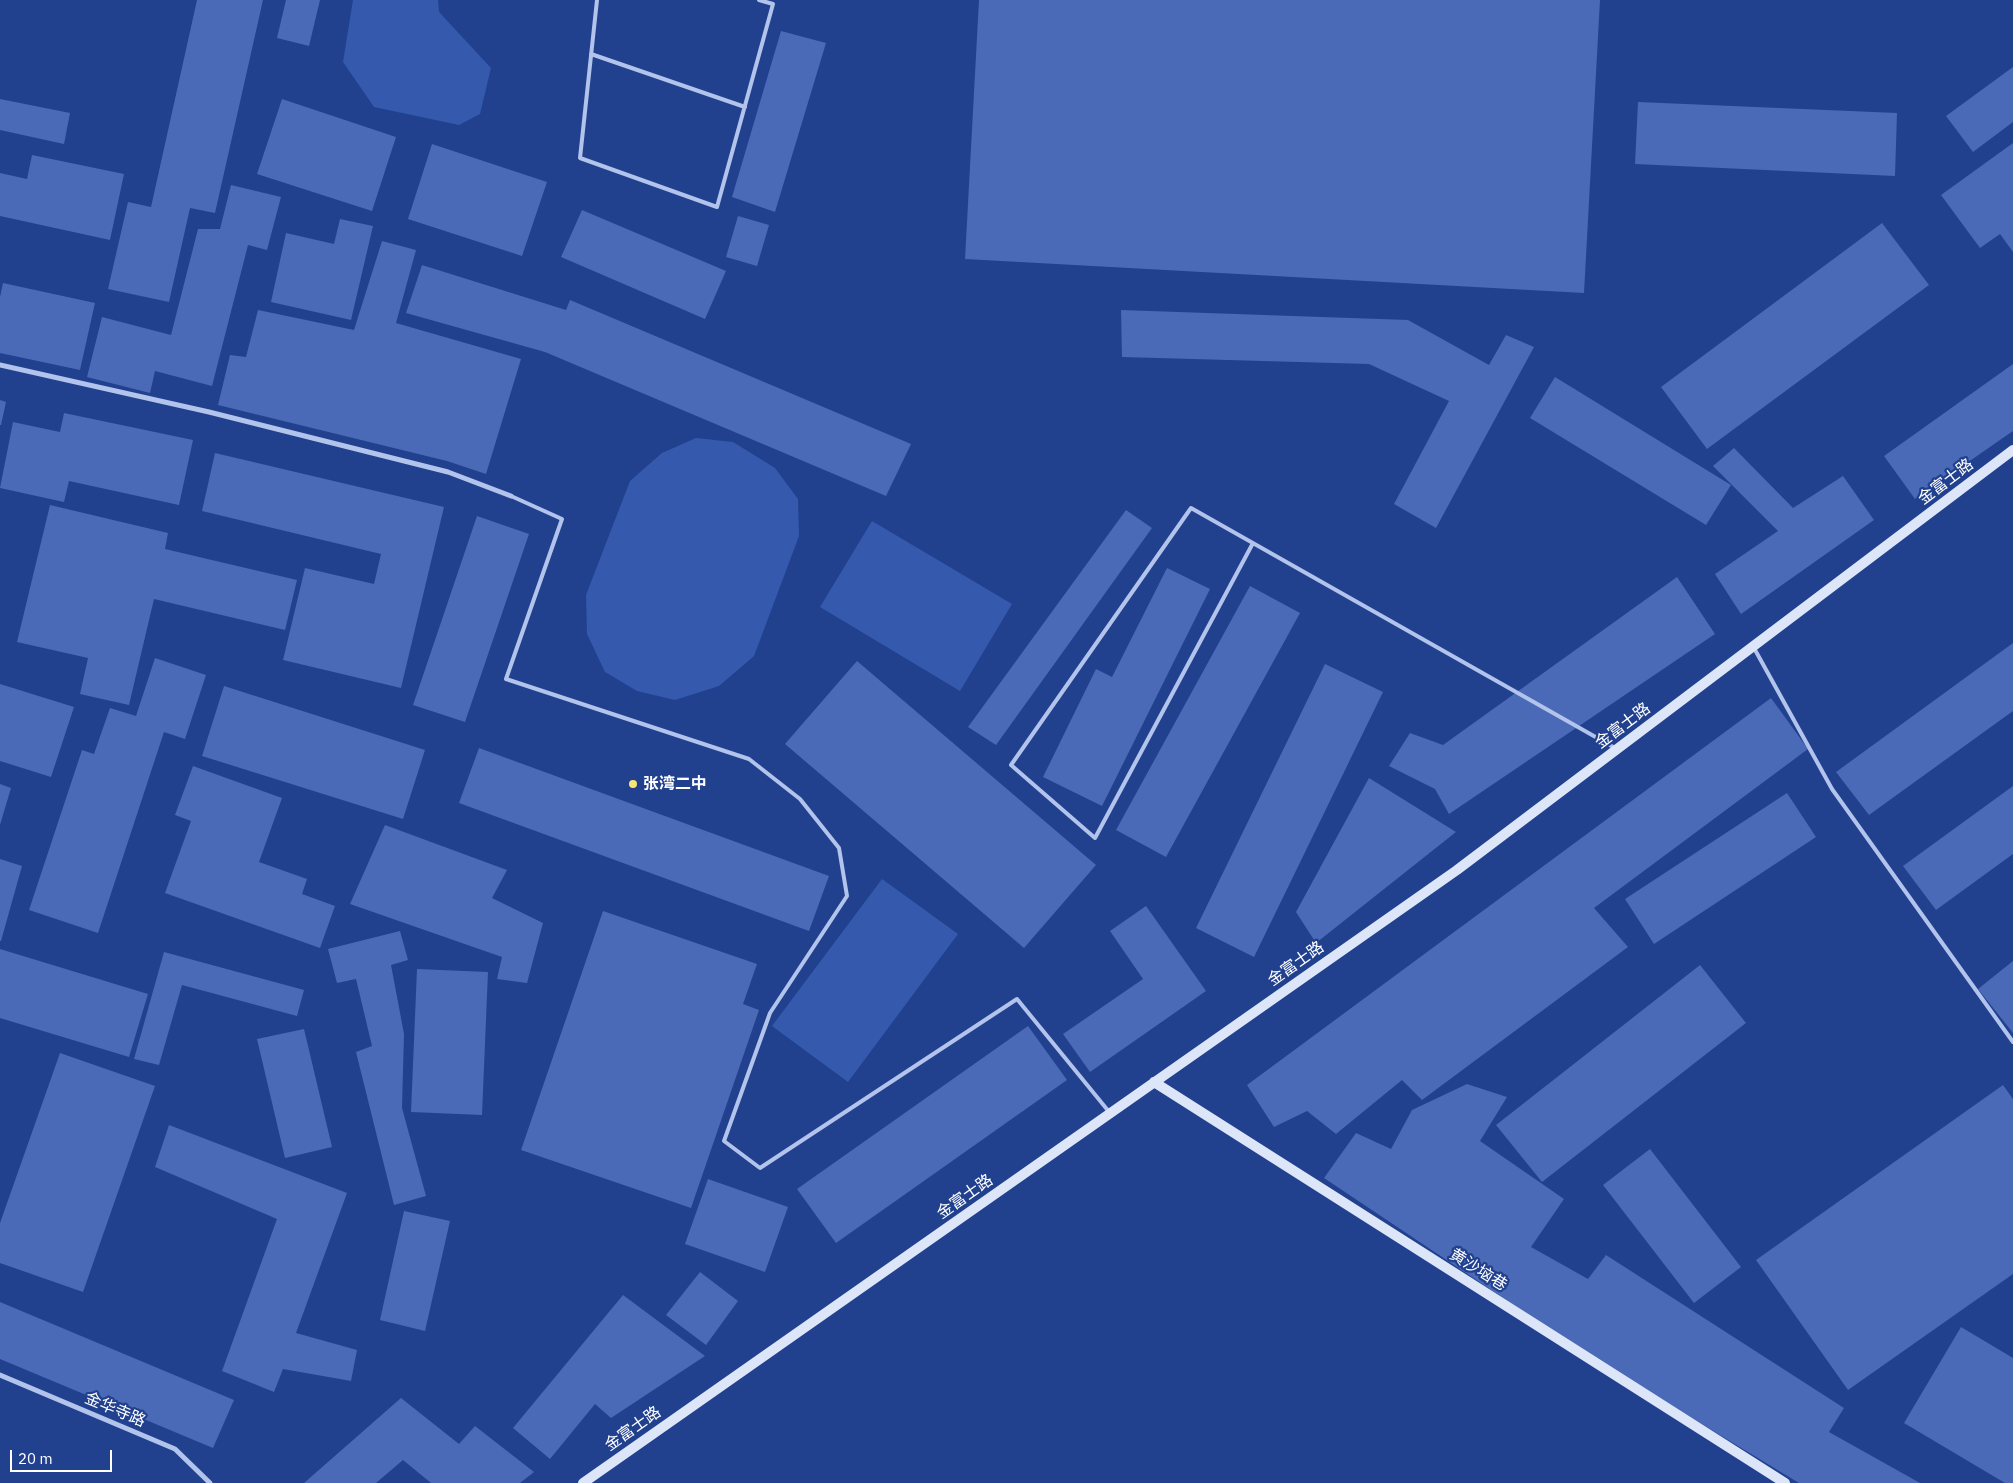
<!DOCTYPE html>
<html>
<head>
<meta charset="utf-8">
<style>
	body { margin:0 }
	#map { position:relative; width:2013px; height:1483px; overflow:hidden; background:#21418f; font-family:"IBM Plex Sans",sans-serif }
	canvas { display:block }
	.scale { position:absolute; left:10px; top:1450px; width:102px; height:22px; box-sizing:border-box; border:2px solid #fff; border-top:0; padding-left:6px; font-size:15px; line-height:18px; white-space:nowrap; color:#fff; -webkit-text-stroke:4px #21418f; paint-order:stroke }
</style>
</head>
<body>
<div id="map">
<canvas width="2013" height="1483"></canvas>
<div class="scale">20 m</div>
</div>
<script>
const context = document.querySelector('canvas').getContext('2d');
context.lineJoin = 'round';
function fill(path, color) { context.fillStyle = color; context.fill(path, 'evenodd'); }
function strokePath(path, color, width, dash) { context.strokeStyle = color; context.lineWidth = width; context.lineCap = dash ? 'butt' : 'round'; context.setLineDash(dash || []); context.stroke(path); }
function drawText(font, color, halo, rows, align = 'center') {
  context.font = font + ' "IBM Plex Sans","Noto Sans SC",sans-serif'; context.lineWidth = 4.5; context.setLineDash([]); context.textBaseline = 'middle'; context.strokeStyle = halo; context.fillStyle = color; for (const [text, x, y, turn = 0] of rows) {
    context.save(); context.translate(x, y); context.rotate((+turn || 0) * Math.PI / 180); context.textAlign = isNaN(turn) ? turn : align; if (halo) context.strokeText(text, 0, 0); context.fillText(text, 0, 0); context.restore();
  }
}
const green = new Path2D(`
	M353,0H438L439,12L491,68L480,114L459,125L374,107L343,62Z
	M696,438L733,442L775,468L798,499L799,536L754,656L719,686L675,700L637,691L605,672L587,634L586,595L630,481L662,453Z
	M872,521L1012,604L960,691L820,607Z
	M882,879L958,934L848,1082L772,1026Z`);
const building = new Path2D(`
	M197,0H263L215,213L190,208L169,302L108,289L128,202L151,207Z
	M286,0H320L309,46L277,38Z
	M979,0H1600L1584,293L965,259Z
	M781,31L826,43L775,212L732,197Z
	M2013,67V122L1973,152L1946,116Z
	M0,99L70,113L64,144L0,130Z
	M282,99L396,137L372,211L257,174Z
	M1638,102L1897,113L1895,176L1635,164Z
	M2013,143V252L2000,234L1980,248L1941,195Z
	M432,144L547,182L522,256L408,219Z
	M32,155L124,174L110,240L0,216V173L27,179Z
	M231,185L281,197L267,250L248,245L212,386L155,371L150,393L87,377L102,317L171,335L198,229H220Z
	M582,210L726,271L705,319L561,257Z
	M738,216L769,225L757,266L726,257Z
	M340,219L373,226L351,320L271,302L286,233L334,244Z
	M1882,223L1929,285L1707,449L1661,387Z
	M382,241L416,250L396,323L521,359L486,474L447,461L218,405L230,355L246,357L258,310L354,330Z
	M422,265L566,310L570,300L911,444L886,496L545,352L406,313Z
	M3,283L95,303L80,370L0,353V297Z
	M1121,310L1408,320L1489,365L1506,335L1534,347L1436,528L1394,504L1449,401L1369,364L1122,357Z
	M2013,364V431L1915,499L1884,456Z
	M1555,377L1731,485L1706,525L1530,418Z
	M0,400L6,402L1,425H0Z
	M64,413L193,440L179,505L69,481L64,502L0,488L13,422L60,432Z
	M1734,448L1793,508L1843,476L1874,520L1741,614L1715,574L1778,531L1713,466Z
	M215,453L444,507L401,688L283,660L305,568L374,584L381,554L202,511Z
	M50,505L168,533L165,549L297,580L285,630L154,599L129,705L80,694L88,658L17,642Z
	M1126,510L1152,528L996,745L968,727Z
	M477,516L529,534L465,722L413,705Z
	M1167,568L1210,589L1102,806L1043,777L1096,669L1112,677Z
	M1677,577L1715,634L1449,814L1435,789L1389,766L1410,733L1443,745Z
	M1250,586L1300,613L1166,857L1116,830Z
	M2013,643V711L1869,815L1836,772Z
	M155,658L206,675L185,739L164,732L98,933L29,910L82,750L94,754L110,708L136,716Z
	M857,661L1096,865L1024,948L785,744Z
	M1325,664L1383,692L1254,957L1196,928Z
	M0,684L74,707L51,777L0,761Z
	M224,686L425,750L403,819L202,756Z
	M1771,698L1808,749L1594,908L1628,947L1422,1100L1402,1080L1336,1134L1307,1111L1274,1127L1247,1085Z
	M479,748L829,876L809,931L459,803Z
	M193,766L282,798L259,862L307,879L302,894L335,906L320,948L165,893L191,821L175,815Z
	M1369,778L1456,832L1316,943L1296,912Z
	M0,784L11,788L0,825Z
	M2013,786V854L1936,910L1903,866Z
	M1787,793L1816,837L1654,944L1625,899Z
	M385,825L507,870L492,898L543,923L527,983L497,979L502,957L350,904Z
	M0,859L22,866L1,941H0Z
	M1146,906L1206,991L1090,1072L1063,1034L1143,979L1110,931Z
	M603,911L757,964L743,1004L759,1010L691,1208L521,1150Z
	M400,931L408,960L391,965L404,1034L402,1108L426,1196L394,1205L356,1052L372,1046L356,979L337,983L328,949Z
	M0,949L148,994L129,1057L0,1018Z
	M164,952L304,990L297,1016L182,985L159,1065L134,1059Z
	M2013,961V1033L1978,989Z
	M1700,965L1746,1023L1542,1182L1496,1125Z
	M417,969L488,972L482,1115L411,1112Z
	M1028,1026L1067,1080L836,1243L797,1189Z
	M304,1029L332,1147L285,1158L257,1039Z
	M60,1053L155,1086L83,1292L0,1263V1223Z
	M1467,1084L1507,1097L1480,1141L1564,1199L1531,1247L1588,1279L1606,1255L1844,1408L1829,1432L1920,1483H1799L1596,1360L1324,1178L1356,1133L1391,1149L1412,1110Z
	M2003,1085L2013,1099V1274L1848,1390L1756,1260Z
	M169,1125L347,1193L296,1333L357,1350L351,1381L283,1369L274,1392L222,1371L277,1219L155,1167Z
	M1650,1149L1741,1267L1694,1303L1603,1185Z
	M708,1179L788,1207L765,1272L685,1244Z
	M404,1211L450,1221L425,1331L380,1320Z
	M700,1272L738,1301L706,1345L666,1315Z
	M623,1295L705,1356L611,1418L595,1404L550,1459L513,1428Z
	M0,1302L234,1400L213,1448L0,1359Z
	M1961,1327L2013,1358V1483H2005L1904,1423Z
	M401,1398L459,1444L475,1426L534,1472L520,1483H431L403,1460L376,1483H304Z`);
const lane = new Path2D(`
	M597,0L580,158L717,207L773,4L759,0
	M591,54L745,107
	M511,496L562,519L506,679L749,759L800,799L839,848L847,896L770,1013L724,1141L760,1168L1017,999L1110,1113
	M1253,543L1095,838L1011,765L1191,508L1615,748
	M1754,648L1832,789L2013,1042`);
const street = new Path2D(`
	M0,365L209,412L448,472L511,496
	M0,1375L175,1449L210,1483`);
const secondary = new Path2D(`
	M1154,1082L1785,1483
	M583,1483L1457,870L2013,450`);
const markers = [
	[633,784,5,"#f9e673"]
];
const streetNames = [
	["金富士路",1946,482,-37],
	["金富士路",1623,726,-37],
	["金富士路",1296,964,-35],
	["金富士路",965,1197,-35],
	["黄沙垴巷",1478,1270,32],
	["金华寺路",115,1410,23],
	["金富士路",633,1429,-35]
];
const poiNames = [
	["张湾二中",643,784]
];
fill(green, '#3559ad');
fill(building, '#4a69b7');
strokePath(lane, '#b2c3ec', 4);
strokePath(street, '#b2c3ec', 5);
strokePath(secondary, '#dde5f9', 10);
for (const [x, y, r, color] of markers) { const dot = new Path2D(); dot.arc(x, y, r, 0, 2 * Math.PI); context.fillStyle = color; context.fill(dot); strokePath(dot, '#21418f', 2); }
drawText('16px', '#fff', '#21418f', streetNames);
drawText('bold 16px', '#fff', '#21418f', poiNames, 'left');
</script>
</body>
</html>
